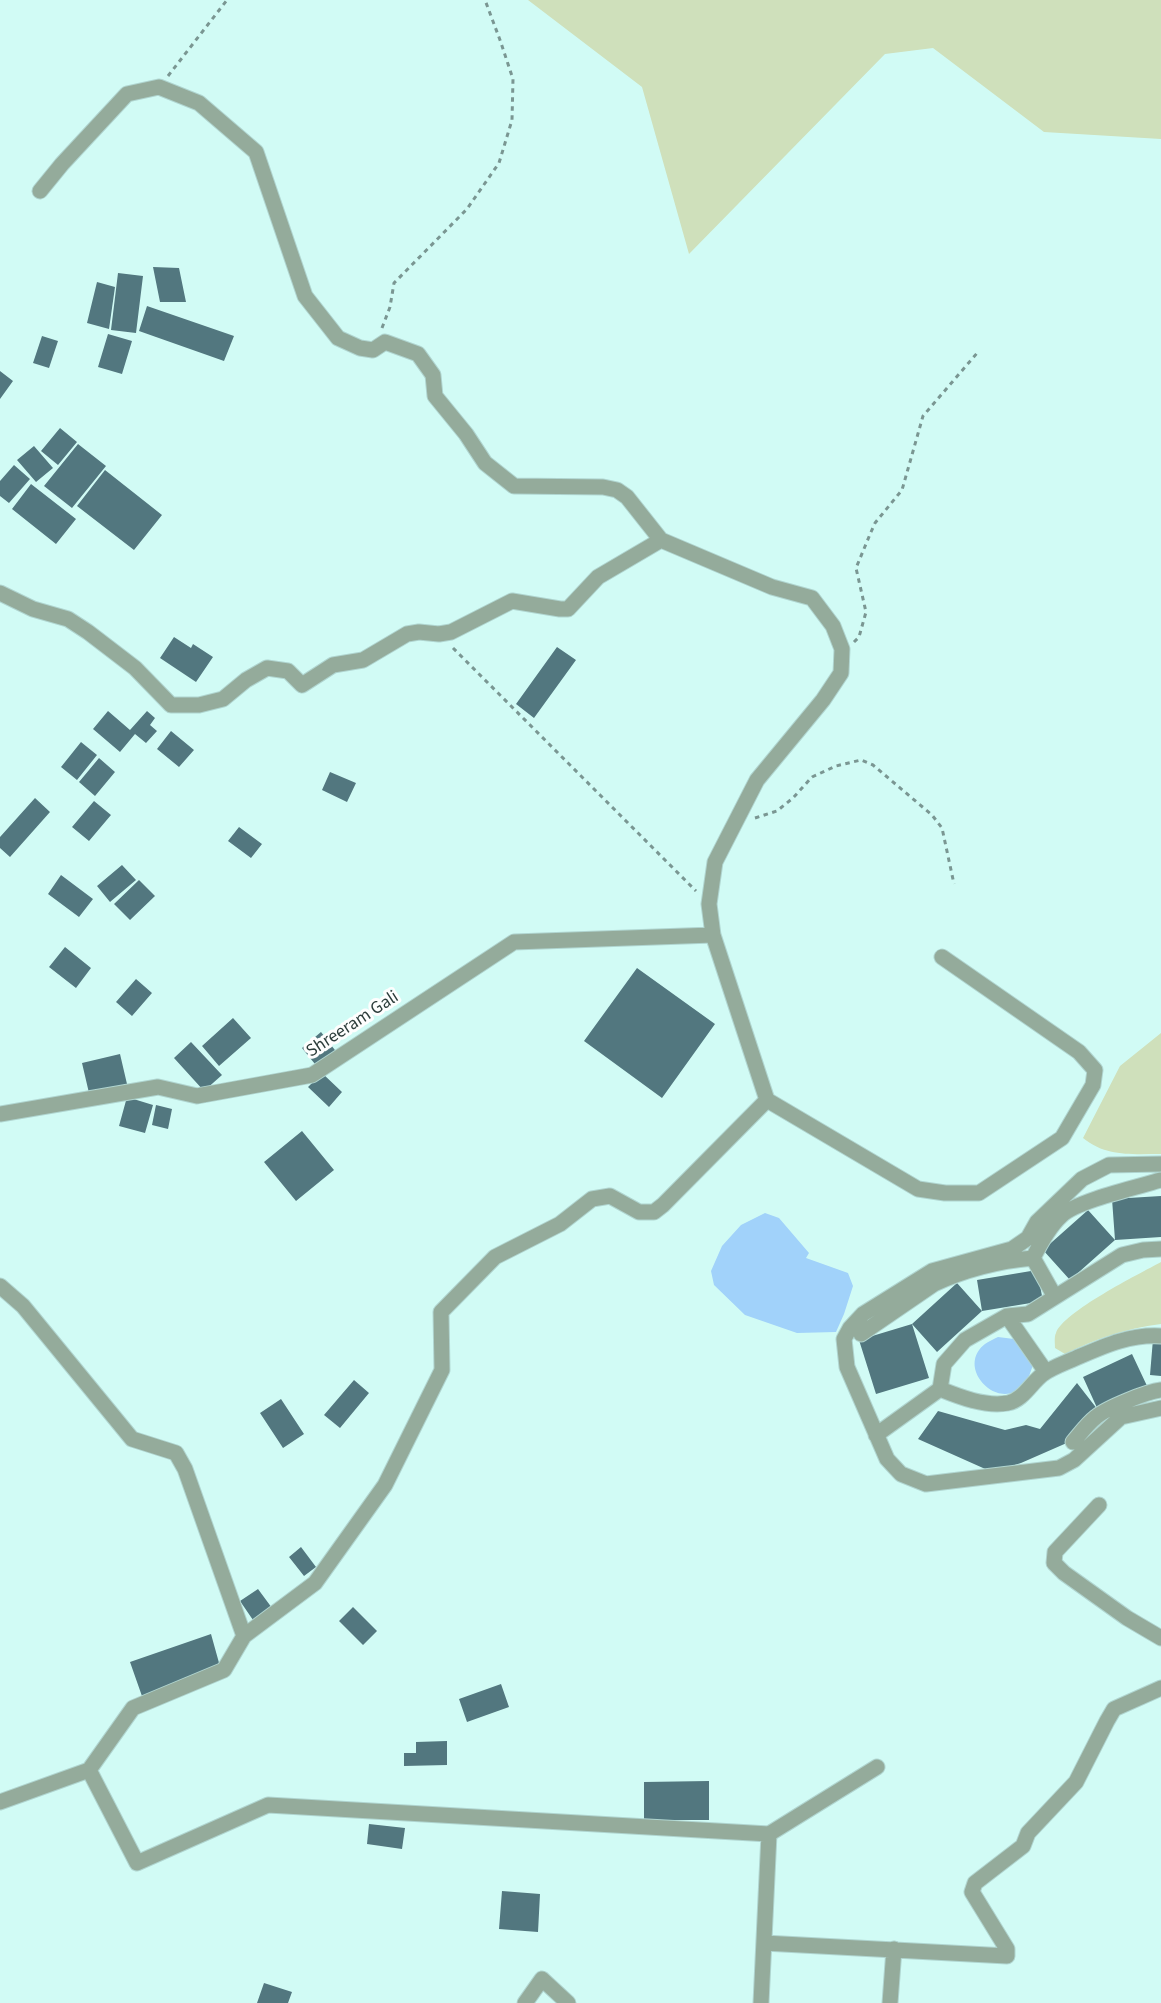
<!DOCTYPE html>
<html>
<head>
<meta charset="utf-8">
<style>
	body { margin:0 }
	canvas { display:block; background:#d1fbf5 }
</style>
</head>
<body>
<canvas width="1161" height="2003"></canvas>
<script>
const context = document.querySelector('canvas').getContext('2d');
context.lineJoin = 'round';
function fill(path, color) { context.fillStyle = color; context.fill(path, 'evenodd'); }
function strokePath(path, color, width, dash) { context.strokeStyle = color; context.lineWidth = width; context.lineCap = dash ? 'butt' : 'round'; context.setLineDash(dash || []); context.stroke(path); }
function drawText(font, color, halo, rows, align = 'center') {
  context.font = font + ' "Source Sans 3",sans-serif'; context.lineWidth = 6; context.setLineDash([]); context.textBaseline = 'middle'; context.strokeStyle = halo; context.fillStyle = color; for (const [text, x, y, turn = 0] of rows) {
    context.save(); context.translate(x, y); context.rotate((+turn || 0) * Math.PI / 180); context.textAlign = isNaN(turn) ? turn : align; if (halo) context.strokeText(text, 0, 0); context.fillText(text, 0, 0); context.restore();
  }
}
const green = new Path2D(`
	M528,0H1161V139L1044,132L933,48L885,54L689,254L642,87Z
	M1161,1033V1154C1132,1154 1106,1157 1083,1138L1120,1066Z
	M1161,1262V1324C1124,1329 1098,1338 1065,1354L1055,1348C1055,1343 1054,1337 1056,1333C1063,1312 1139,1274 1161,1262Z`);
const water = new Path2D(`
	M765,1213L779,1218L809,1253L806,1258L848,1273L853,1286L844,1314L836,1332L797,1333L745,1315L714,1285L711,1271L722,1246L741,1225Z
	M998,1337L1014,1339L1033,1364C1017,1429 949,1372 985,1344C989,1341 994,1339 998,1337Z`);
const building = new Path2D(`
	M153,267L179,268L186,302H160Z
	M118,273L143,276L136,333L111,330Z
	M97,282L115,287L109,329L87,323Z
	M147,306L234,336L224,361L139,331Z
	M108,334L132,341L122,374L98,367Z
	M42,336L58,341L49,368L33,363Z
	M0,371L13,381L0,399Z
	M60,428L77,442L58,465L41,451Z
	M78,444L106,466L72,508L44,486Z
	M34,446L53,468L36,482L17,460Z
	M14,465L30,479L9,503L0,496V481Z
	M105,470L162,515L134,550L77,506Z
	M31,484L76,519L56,544L12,509Z
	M174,637L191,648L193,644L213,657L196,682L160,658Z
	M557,647L576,660L534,718L516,704Z
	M108,711L130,730L147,711L155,718L150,725L157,731L146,743L135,734L120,752L93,729Z
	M171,731L194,750L179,767L157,749Z
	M81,742L97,755L77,780L61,767Z
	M99,758L115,772L95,796L79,782Z
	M330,772L356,783L347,802L322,790Z
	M35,798L50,812L10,857L0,848V837Z
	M94,801L111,815L89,841L72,827Z
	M239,827L262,844L251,858L228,841Z
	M122,865L136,880L110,902L97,886Z
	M61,875L93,899L79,917L48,894Z
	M139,880L155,896L130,920L114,904Z
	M65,947L91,968L76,988L49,967Z
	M637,968L715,1024L662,1098L584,1041Z
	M136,979L152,993L132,1016L116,1002Z
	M233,1018L251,1038L219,1066L202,1046Z
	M321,1032L338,1054L319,1069L302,1048Z
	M191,1042L222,1075L204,1091L174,1058Z
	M120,1054L127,1084L89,1093L82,1063Z
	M322,1073L342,1092L329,1107L308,1087Z
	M127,1097L153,1105L145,1133L119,1126Z
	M156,1105L172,1109L168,1129L152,1125Z
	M302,1131L334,1170L296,1201L264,1162Z
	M1161,1196V1237L1115,1240L1112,1199Z
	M1088,1210L1115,1240L1070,1280L1043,1250Z
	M1037,1270L1043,1301L982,1311L977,1280Z
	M957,1283L982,1311L937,1352L912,1324Z
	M912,1324L929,1378L876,1394L859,1340Z
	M1153,1339L1161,1340V1376L1150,1375Z
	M1132,1354L1148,1388L1069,1442L1021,1463L992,1472L918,1439L938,1411L1005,1430L1026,1425L1040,1429L1077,1383L1098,1410L1083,1377Z
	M354,1380L369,1393L340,1428L324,1415Z
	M281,1399L304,1434L283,1448L260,1413Z
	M301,1547L316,1567L304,1576L289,1557Z
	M258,1589L272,1608L253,1620L240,1601Z
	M353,1607L377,1631L363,1645L339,1621Z
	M211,1634L221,1670L143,1699L130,1662Z
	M501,1684L509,1707L467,1722L459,1699Z
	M447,1741V1765L404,1766V1753H416V1742Z
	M709,1781V1820H644V1782Z
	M369,1824L405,1828L402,1849L367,1844Z
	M502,1891L540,1894L538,1932L499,1929Z
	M264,1983L292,1992L288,2003H257Z`);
const path = new Path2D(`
	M168,76L227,0
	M382,328L390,307L394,283L467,209L499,163L512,120L513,79L500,40L485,0
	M854,642L859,637L866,612L856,568L871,532L875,523L902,490L923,416L978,352
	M453,648L696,891
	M755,818L777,811L793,798L812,777L836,766L861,760L873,765L932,815L942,828L954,884`);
const minor = new Path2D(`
	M40,191L62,164L127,94L159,87L199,103L256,152L305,296L338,338L360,348L373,350L385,342L418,354L433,375L435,396L466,434L485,463L514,486L603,487L617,490L627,497L661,540
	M0,593L33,609L68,619L88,632L135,668L171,705H199L223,699L246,680L267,668L288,671L302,685L333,665L363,660L407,634L419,632L439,634L451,632L512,601L560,609H568L598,577L661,540L772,587L812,598L833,626L842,649L841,673L823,700L757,780L715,862L709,904L713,935L767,1100L918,1189L945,1193H979L1062,1138L1093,1085L1095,1070L1079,1052L942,957
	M0,1114L158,1087L197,1096L312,1075L514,942L713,935
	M1161,1164L1109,1165L1082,1179L1037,1222L1028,1238L1012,1249L932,1271L863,1314L850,1328L844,1339L847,1367L887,1459L901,1474L926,1484L1059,1468L1074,1460L1121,1417L1161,1408
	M1033,1258C1040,1244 1049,1227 1061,1216C1076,1201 1138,1187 1161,1180
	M0,1286L23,1306L132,1439L176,1453L185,1469L244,1636
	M1007,1316L1046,1372
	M861,1334L934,1284C964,1270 1000,1261 1033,1258L1055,1297
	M940,1389C960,1397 985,1407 1008,1403C1023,1400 1031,1383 1043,1374C1053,1367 1065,1363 1076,1358C1104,1346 1130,1334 1161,1336
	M876,1435L940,1389L944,1364L965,1340L1007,1316L1028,1314L1122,1255L1143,1250L1161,1249
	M1073,1442C1080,1434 1087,1424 1096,1417C1107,1408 1146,1392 1161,1390
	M1099,1505L1055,1552L1054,1563L1064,1573L1127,1618L1161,1638
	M89,1770L137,1863L268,1805L769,1834L761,2003
	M0,1802L89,1770L133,1708L224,1670L244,1636L315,1583L385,1485L442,1370L441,1312L495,1257L560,1224L592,1199L610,1196L639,1212H654L663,1205L767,1100
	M769,1834L877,1767
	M764,1943L1007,1956V1949L972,1892L975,1883L1023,1846L1028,1833L1076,1782L1107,1721L1114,1709L1161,1688
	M525,2003L542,1979L568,2003
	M890,2003L894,1949`);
const streetNames = [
	["Shreeram Gali",353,1025,-33]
];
fill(green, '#cfe0bb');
fill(water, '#a1d2fa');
fill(building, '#52777f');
strokePath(minor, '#b0d5d0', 17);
strokePath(path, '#7a9692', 3, [4.5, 4.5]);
strokePath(minor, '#94ab9b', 15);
drawText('18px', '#2d3d3b', '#fefefe', streetNames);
</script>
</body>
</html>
